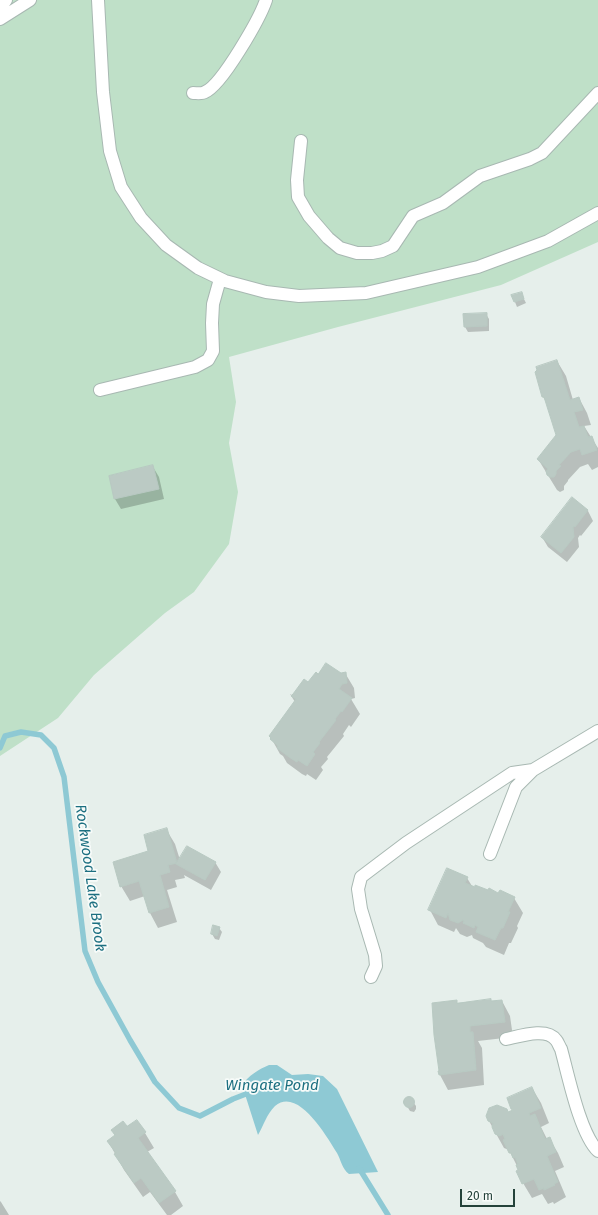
<!DOCTYPE html>
<html>
<head>
<meta charset="utf-8">
<style>
	body { margin:0 }
	#map { position:relative; width:598px; height:1215px; overflow:hidden; background:#e6efeb; font-family:"Fira Sans",sans-serif }
	canvas { display:block }
	.scale { position:absolute; left:460px; top:1189px; width:55px; height:18px; box-sizing:border-box; border:2px solid #24423a; border-top:0; padding-left:5px; font-size:12px; line-height:14px; white-space:nowrap; color:#24423a; -webkit-text-stroke:3px #f7fbf9; paint-order:stroke }
</style>
</head>
<body>
<div id="map">
<canvas width="598" height="1215"></canvas>
<div class="scale">20 m</div>
</div>
<script>
const context = document.querySelector('canvas').getContext('2d');
context.lineJoin = 'round';
function fill(path, color) { context.fillStyle = color; context.fill(path, 'evenodd'); }
function strokePath(path, color, width, dash) { context.strokeStyle = color; context.lineWidth = width; context.lineCap = dash ? 'butt' : 'round'; context.setLineDash(dash || []); context.stroke(path); }
function drawText(font, color, halo, rows, align = 'center') {
  context.font = font + ' "Fira Sans",sans-serif'; context.lineWidth = 3.5; context.setLineDash([]); context.textBaseline = 'middle'; context.strokeStyle = halo; context.fillStyle = color; for (const [text, x, y, turn = 0] of rows) {
    context.save(); context.translate(x, y); context.rotate((+turn || 0) * Math.PI / 180); context.textAlign = isNaN(turn) ? turn : align; if (halo) context.strokeText(text, 0, 0); context.fillText(text, 0, 0); context.restore();
  }
}
const green = new Path2D(`
	M0,0H598V242L501,285L338,327L229,357L236,402L229,443L238,492L229,544L194,592L165,613L94,675L58,718L0,756Z`);
const water = new Path2D(`
	M269,1065H277L292,1075L308,1074L323,1076L337,1089L378,1172L349,1174C342,1169 341,1160 337,1153C327,1137 298,1086 275,1106C266,1115 264,1125 258,1135L242,1085C248,1076 259,1069 269,1065Z`);
const shadow = new Path2D(`
	M521,293L526,303L517,307L515,302Z
	M486,314L489,319V331L468,332L465,327Z
	M557,361L566,376L573,400L579,398L587,413L591,425L584,426L598,448V467L592,470L588,464L580,467L568,480V481L564,486V490L560,492L557,490L538,459L558,435L547,403L543,397Z
	M153,467L159,477L164,499L121,509L115,499L110,476Z
	M572,498L588,511L593,521L581,536L580,535L578,538L579,547L567,562L548,547L542,537Z
	M345,673L354,688L355,698L351,699L360,714L351,727L349,725L343,734L344,736L327,757L328,759L321,767L323,770L316,780L307,774L306,776L302,774L287,763L283,756L280,754L270,736L295,702L290,694L294,696L318,675Z
	M166,829L175,844L180,860L215,862L221,872L211,890L184,875L185,878L175,880L177,887L167,890L177,922L158,928L150,913L145,896L130,901L121,886Z
	M467,878L472,886L498,895L514,898L523,913L517,926L518,928L511,943H509L504,955L486,947L483,943L473,938L472,935L467,937L460,934L456,928L454,932L438,925L430,910Z
	M214,926L219,928L222,932L219,940L215,939L212,934Z
	M491,1000L492,1002L502,1001L510,1016L513,1037L478,1041L482,1048L484,1085L448,1090L440,1075L456,1001L458,1004Z
	M532,1088L541,1103L549,1123L541,1127L547,1139L549,1138L558,1153L564,1167L555,1171L566,1197L554,1204L553,1202L548,1204L542,1194L532,1198L523,1183L517,1166L509,1150L504,1148L489,1121L514,1110Z
	M407,1098H410L416,1106V1109L414,1112L410,1111L405,1103L404,1101Z
	M127,1128L145,1133L154,1148L147,1152L175,1192L183,1206L171,1215H167L150,1192L143,1197L124,1170L108,1141L115,1136L112,1130Z
	M0,1201L1,1202L9,1215H0Z`);
const stream = new Path2D(`
	M0,748L5,736L21,732L41,735L54,748L64,777L85,951L98,982L130,1040L155,1082L179,1108L200,1116L233,1099L251,1092
	M359,1168L388,1215`);
const building = new Path2D(`
	M522,292L524,299L514,302L511,295Z
	M487,313V326L464,327L463,314Z
	M557,360L570,400L579,397L583,410L574,412L579,427L584,426L588,437L592,436L597,450L582,455L580,449L571,452L559,465L561,466L556,471V474L554,477H550L547,475L546,471L548,469L537,459L556,435L544,397H542L535,372L537,370L536,367Z
	M153,465L159,489L114,499L109,476Z
	M572,497L588,510L575,527L574,526L573,527L574,537L561,553L541,537Z
	M326,663L341,673L346,672L347,683L342,684L339,689L352,698L342,712L341,711L335,719L336,720L319,742L320,743L313,752L315,754L307,766L298,760L297,762L292,759L277,748L278,747L277,745L270,739L271,738L269,736L296,699L291,696L293,694L304,679L308,682L316,672L318,674Z
	M167,828L177,863L168,865L170,872L160,875L169,907L149,913L139,881L120,887L113,862L148,851L144,835Z
	M187,846L216,862L205,880L176,864Z
	M447,868L468,877L465,883L475,887V885L488,890L489,888L498,893L500,890L515,897L508,912H510L503,928H501L495,940L476,932L478,927L475,925L474,928L463,923L464,921L463,920L458,923L450,920L448,913L446,918L428,910Z
	M213,925L220,927L217,936L211,934Z
	M491,999V1001L502,1000L505,1022L470,1026V1032H473L476,1070L439,1075L438,1071H439L434,1035L432,1003L457,1000V1003Z
	M532,1087L541,1108L529,1113L530,1116L535,1114L545,1139L550,1137L556,1152L547,1156L558,1182L554,1184L555,1185L544,1190V1188L539,1190L534,1179L522,1184L516,1171L518,1170L516,1165L518,1164L515,1157L513,1158L511,1153H509L503,1140L505,1139L503,1134L500,1136L495,1134L492,1127L493,1123L488,1121L486,1116L489,1108L497,1105L507,1109L508,1112L513,1110L511,1109L507,1098Z
	M403.5 1102a5.5 5.5 0 1 1 11 0a5.5 5.5 0 1 1-11 0Z
	M137,1120L146,1132L138,1138L176,1191L159,1203L141,1178L134,1183L114,1154L116,1153L107,1141L115,1135L111,1130L123,1121L127,1126Z`);
const minor = new Path2D(`
	M98,0L103,92L110,151L121,187L141,218L166,245L198,268L225,281L266,292L299,296L366,293L478,267L548,241L598,213
	M0,9L6,0
	M0,19L30,0
	M193,93C197,93 202,94 205,92C222,85 260,18 266,0
	M301,141L297,180L298,197L309,216L328,238L340,248L357,253H372L382,251L393,246L413,216L443,203L480,176L530,159L542,153L598,93
	M100,390L195,367L208,360L213,351L212,323L213,304L220,279
	M490,854L516,787L533,770L598,731
	M371,977L376,966L375,955L361,909L358,889L361,877L406,843L512,773L533,770
	M506,1039C520,1036 547,1027 556,1040C558,1042 559,1046 561,1049C568,1074 580,1134 598,1151`);
const waterNames = [
	["Rockwood Lake Brook",90,878,82],
	["Wingate Pond",272,1086]
];
fill(green, '#bfe0c8');
fill(water, '#8ec9d4');
fill(shadow, '#0003');
strokePath(stream, '#8ec9d4', 5.5);
fill(building, '#bbcac4');
strokePath(building, '#b8c9c2', 1);
strokePath(minor, '#a8b8b2', 14);
strokePath(minor, '#fff', 12);
drawText('italic 15px', '#1c6f80', '#f7fbf9', waterNames);
</script>
</body>
</html>
